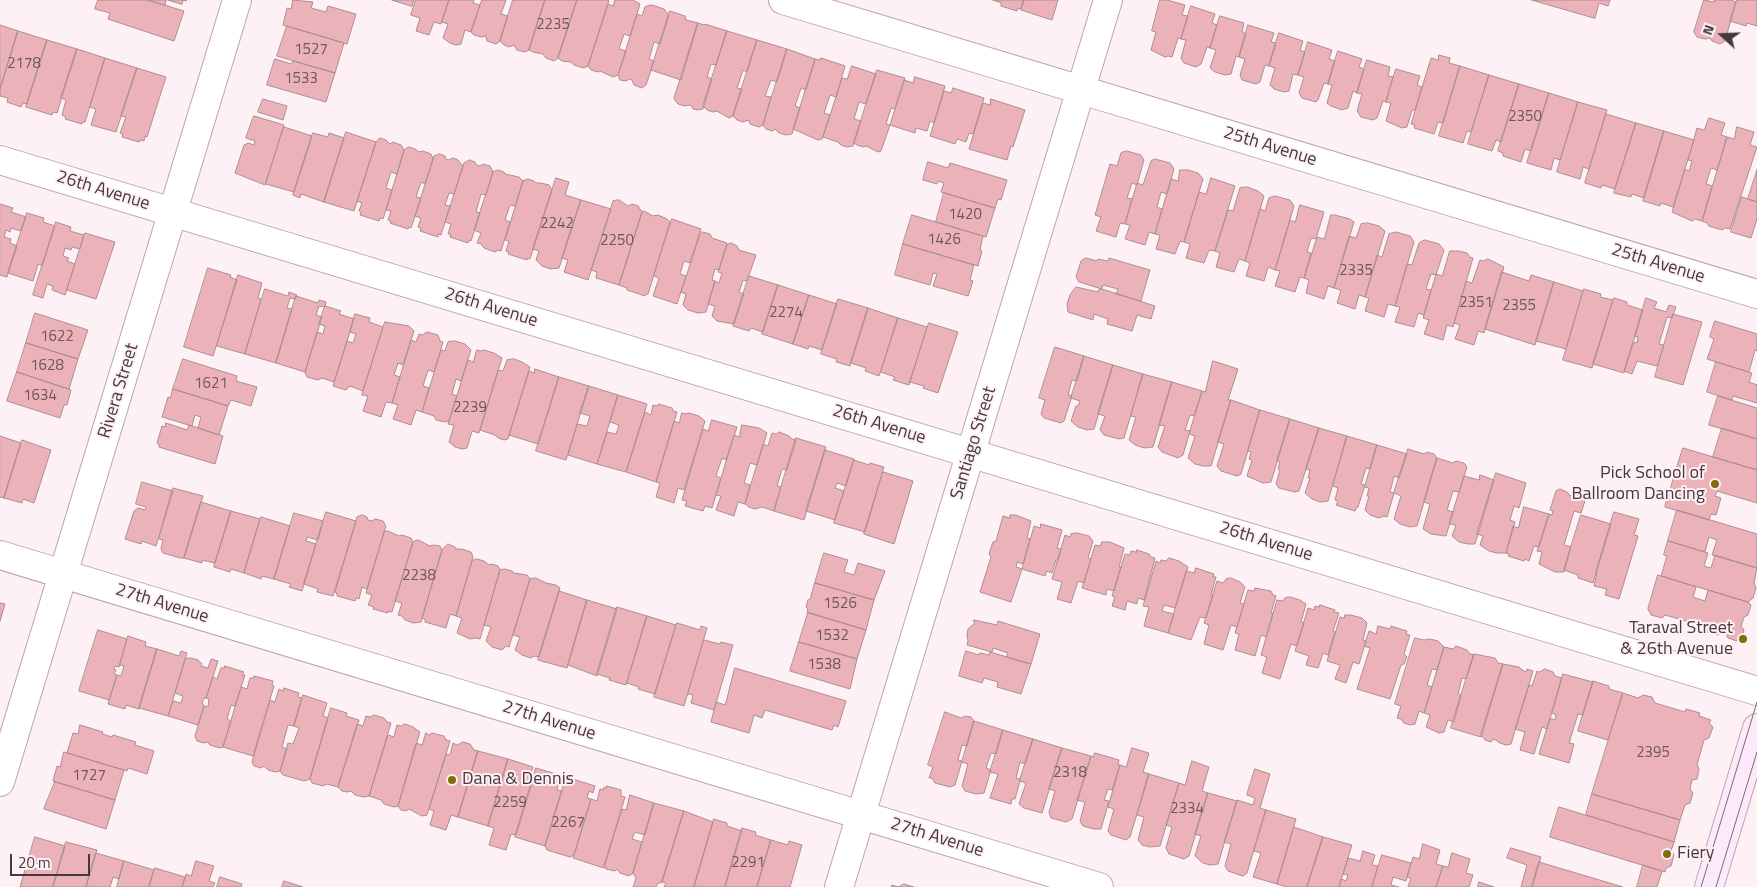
<!DOCTYPE html>
<html>
<head>
<meta charset="utf-8">
<style>
	body { margin:0 }
	#map { position:relative; width:1757px; height:887px; overflow:hidden; background:#fef1f6; font-family:"Titillium Web",sans-serif }
	canvas { display:block }
	.north { position:absolute; left:1697px; top:10px; width:50px; height:50px; -webkit-text-stroke:4px #fef1f6; paint-order:stroke; rotate:290deg; font-size:14px; font-weight:700; line-height:20px; text-align:center; color:#45383e }
	.north::after { content:''; display:block; margin:auto; width:18px; height:22px; background:#45383e; clip-path:polygon(50% 0,100% 100%,50% 72%,0 100%) }
	.scale { position:absolute; left:10px; top:854px; width:80px; height:22px; box-sizing:border-box; border:2px solid #45383e; border-top:0; padding-left:6px; font-size:15px; line-height:18px; white-space:nowrap; color:#45383e; -webkit-text-stroke:4px #fef1f6; paint-order:stroke }
</style>
</head>
<body>
<div id="map">
<canvas width="1757" height="887"></canvas>
<div class="north">N</div>
<div class="scale">20 m</div>
</div>
<script>
const context = document.querySelector('canvas').getContext('2d');
context.lineJoin = 'round';
function fill(path, color) { context.fillStyle = color; context.fill(path, 'evenodd'); }
function strokePath(path, color, width, dash) { context.strokeStyle = color; context.lineWidth = width; context.lineCap = dash ? 'butt' : 'round'; context.setLineDash(dash || []); context.stroke(path); }
function drawText(font, color, halo, rows, align = 'center') {
  context.font = font + ' "Titillium Web",sans-serif'; context.lineWidth = 4; context.setLineDash([]); context.textBaseline = 'middle'; context.strokeStyle = halo; context.fillStyle = color; for (const [text, x, y, turn = 0] of rows) {
    context.save(); context.translate(x, y); context.rotate((+turn || 0) * Math.PI / 180); context.textAlign = isNaN(turn) ? turn : align; if (halo) context.strokeText(text, 0, 0); context.fillText(text, 0, 0); context.restore();
  }
}
const building = new Path2D(`
	M98,0H148L184,11L174,41L108,19L110,13L95,9Z
	M148,0H166L165,5Z
	M168,0H187L186,1L183,0L182,4Z
	M293,0L313,2L311,8L326,12L328,6L356,14L347,44L283,25L287,8L291,9Z
	M392,0H414L412,6Z
	M416,0H449L441,24L434,22L429,35L416,31L420,18L411,15Z
	M449,0H474L473,3L480,5L471,32L465,30L461,44L456,45L450,43L443,38L448,24L442,22Z
	M482,0H506L501,14L508,16L500,41L496,44L487,41L486,36L481,37L474,35L471,32Z
	M513,0H545L529,50L525,52L517,50L514,45L509,47L504,45L500,41Z
	M545,0H577L558,58L554,61L546,58L543,54L533,52L529,50Z
	M577,0H609L588,66L584,68L574,65L571,62L562,61L558,58Z
	M615,0H633L640,4L630,36L624,34L619,49L626,51L618,75L613,77L600,71L598,72L591,70L588,66L608,4L613,6Z
	M993,0H1024L1021,9L1018,8L1017,11L1001,6V3Z
	M1024,0H1058L1052,20L1021,10Z
	M1160,0H1167L1185,5L1182,15L1188,16L1181,39L1178,38L1172,57L1168,56L1165,57L1151,50L1156,32L1152,31Z
	M1532,0H1610L1608,6L1599,3L1595,18Z
	M1704,0L1714,2V0H1731L1736,2L1725,41L1720,44L1712,41L1710,38L1705,39L1697,37L1694,32Z
	M1737,0H1757V26L1747,23L1746,26L1730,21Z
	M652,5L664,9L669,15L660,44L654,42L649,59L654,61L646,85L642,88L634,85L632,80L629,79L626,81L620,80L618,75L637,14L642,16L645,7Z
	M1191,6L1215,14L1212,23L1217,25L1210,48L1207,47L1201,64L1196,67L1184,63L1181,58L1186,40L1181,39Z
	M670,11L685,16L686,20L698,23L681,80L651,70Z
	M1220,16L1244,23L1242,32L1246,34L1239,57L1236,56L1231,74L1225,75L1215,72L1210,68L1216,50L1210,48Z
	M698,23L704,25L705,24L727,31L716,65L711,64L707,77L712,79L703,109L698,110L693,109L691,105L685,106L678,104L674,99Z
	M0,25L18,31L0,89Z
	M1248,25L1274,33L1271,42L1276,43L1269,66L1265,65L1260,82L1256,84L1242,80L1240,75L1245,59L1239,57Z
	M287,26L344,43L335,73L277,56Z
	M18,31L47,40L27,104L23,103L21,107L7,102L8,98L0,96V89Z
	M727,31L757,40L747,72L743,70L737,88L742,89L733,116L729,118L717,111L713,112L707,110L703,106Z
	M1279,33L1303,41L1300,50L1305,52L1298,75L1293,74L1289,91L1284,92L1274,89L1270,85L1275,68L1269,66Z
	M47,40L77,49L57,113L53,112L52,115L26,107Z
	M757,40L787,49L777,82L771,80L765,96L771,97L763,125L759,127L750,124L749,120L743,122L737,120L733,116Z
	M1308,42L1332,50L1329,59L1335,61L1328,84L1324,83L1318,100L1316,102L1302,98L1299,93L1304,77L1298,75Z
	M77,49L105,58L85,122H82V124L65,119L66,117L62,115L66,100L61,98Z
	M787,49L815,59L806,90L801,88L795,106L800,108L792,134L786,135L779,133L775,129L772,131L766,129L763,125Z
	M1338,51L1362,59L1359,67L1364,69L1357,93L1353,91L1348,108L1342,110L1331,106L1327,103L1332,85L1328,84Z
	M1439,55L1450,58L1449,63L1460,66L1443,123L1438,122L1434,134L1414,128L1415,125L1411,124L1431,58L1438,60Z
	M105,58L137,68L116,132L91,125L96,109L90,107Z
	M821,58L845,66L836,97L830,95L824,113L830,115L822,139L818,140L793,129L815,59L821,60Z
	M275,59L291,64L293,61L335,73L326,102L267,85Z
	M1367,60L1390,67L1388,76L1393,77L1386,102L1383,101L1377,118L1373,120L1361,117L1357,111L1362,94L1357,93Z
	M852,66L876,74L866,104L859,102L854,119L861,121L853,146L847,147L841,145L838,142L823,137L842,78L847,79Z
	M1460,66L1489,75L1471,132L1467,131L1463,143L1439,136Z
	M137,68L166,77L147,137L145,136L144,141L140,140L139,142L122,137L123,134L120,133L126,117L121,116Z
	M1396,69L1420,76L1417,85L1422,87L1415,110H1412L1407,127L1402,128L1386,121L1391,103L1386,102Z
	M877,70L905,78L895,109L891,108L886,124L890,125L881,151L878,152L866,146L863,147L857,145L854,143Z
	M1489,75L1519,84L1501,142L1496,140L1492,151L1468,144Z
	M915,77L945,86L934,123L930,121L927,131L916,128L915,133L890,125L904,80L913,83Z
	M1519,84L1549,93L1531,151L1525,149L1521,162L1503,156V153L1498,151Z
	M953,88L984,98L973,134L969,133L966,142L957,139L955,144L930,136L944,91L951,93Z
	M1549,93L1578,102L1560,160L1554,158L1551,170L1527,163Z
	M263,99L287,106L283,120L258,112Z
	M991,99L1025,110L1013,147L1011,146L1007,160L969,149L983,103L990,105Z
	M1578,102L1607,110L1589,169L1583,167L1580,179L1557,172Z
	M1606,114L1636,123L1615,189L1602,185L1601,188L1585,183Z
	M254,116L284,125L265,185L235,173L244,145L248,143L254,145L255,141L246,138Z
	M1709,118L1725,123L1721,135L1727,137L1717,170L1711,168L1706,184L1712,186L1702,221L1695,219L1692,221L1672,212L1685,169L1689,171L1692,161L1688,160L1697,128L1704,130Z
	M1636,123L1664,131L1644,198L1632,194L1631,197L1614,193Z
	M284,127L312,136L294,192L266,184Z
	M1737,127L1754,132L1750,145L1757,147L1730,229L1725,228L1722,230L1709,226L1707,223L1702,221L1727,137L1734,139Z
	M1664,131L1694,140L1673,207L1661,203L1660,206L1643,201Z
	M346,132L376,142L354,211L324,202Z
	M313,133L328,137L329,133L344,138L324,202L301,194L300,198L293,195Z
	M380,138L386,140L390,144L393,142L401,145L404,150L397,174L391,172L386,188L392,190L383,219L380,218L379,221L360,215L361,212L359,211L362,203L357,201L376,142Z
	M409,147L415,149L419,152L423,151L431,154L433,159L425,184L421,182L416,197L421,198L411,228L409,227L408,229L390,223L391,221L388,220L391,211L386,210L404,150Z
	M1127,151L1141,155L1144,160L1137,185L1132,183L1127,198L1132,199L1125,224L1120,223L1116,237L1096,231L1101,217L1095,215L1110,164L1117,166L1121,153Z
	M440,154L445,156L446,159L449,160L453,158L458,160L463,166L454,194L449,193L445,205L450,206L441,235L438,234V237L420,231L421,228L418,227L421,218L415,216L434,156Z
	M1155,159L1170,163L1174,169L1167,194L1161,192L1157,207L1162,209L1155,234L1149,232L1145,245L1125,239L1130,225L1125,224L1137,183L1143,185L1151,161Z
	M470,160L475,162L476,165L480,166L483,164L490,166L493,172L486,195L481,194L476,212L480,213L471,241L469,240L468,243L450,237L451,234H448L451,224L445,222L464,163Z
	M928,162L948,168L950,163L1007,180L1001,200L998,199L995,208L941,192L944,183L938,181L937,184L923,180Z
	M498,170L504,172L505,174L519,177L523,181L515,206L510,205L505,220L510,222L501,251L498,250L495,252L484,248L481,244L477,243L481,233L474,230L493,172Z
	M1180,170H1188L1198,173L1203,179L1184,242L1180,241L1175,254L1156,249L1160,235L1155,234L1171,179L1178,181Z
	M1757,170V202L1748,199Z
	M556,178L569,182L565,195L581,200L559,268L551,269L542,266L536,260L539,251L533,249Z
	M1211,178L1235,186L1215,251L1209,250L1204,263L1186,258L1190,244L1184,242L1199,192L1206,194Z
	M528,179L534,181L536,183H541L549,185L552,190L530,259L527,258V260L508,254L509,252L506,251L509,241L505,240L523,181Z
	M1247,187L1258,191L1264,196L1245,261L1239,259L1234,272L1216,267L1220,253L1215,251L1228,210L1233,211L1240,188Z
	M944,193L995,208L986,237L936,222Z
	M1275,196L1290,200L1294,206L1275,270L1268,267L1264,281L1246,276L1250,263L1245,261L1260,209L1265,211L1269,198Z
	M1742,197L1757,202V219L1751,238L1731,232Z
	M581,200L611,209L588,280L564,272L568,260L562,258Z
	M619,200L628,206L632,204L638,206L642,212L619,285L596,278L597,272L591,270L613,201Z
	M0,204L13,208L11,212L26,217L21,231L11,228L10,232L6,230L4,237L11,239L10,243L17,246L7,277L0,275Z
	M1300,205L1324,212L1316,239L1311,238L1307,252L1311,253L1304,278L1300,277L1295,292L1275,286L1280,271L1275,270L1290,220L1295,222Z
	M644,211L653,216L658,215L667,219L670,222L648,294H646L645,296L627,290V288L619,285L642,212Z
	M27,213L44,218L43,222L55,226L42,266L38,264L33,281L8,273Z
	M912,215L983,236L980,250L982,251L978,266L903,244Z
	M1331,215H1335L1350,219L1354,222L1334,288L1328,286L1324,299L1306,293L1309,280L1304,278L1317,237L1324,239Z
	M672,219L701,229L690,263L684,261L680,274L686,276L677,304L653,296L659,278L654,276Z
	M56,222L71,227L70,231L84,235L80,249L72,247L71,250L65,248L63,256L69,258L67,261L75,264L65,295L52,290L53,286L47,284L43,298L33,295Z
	M1368,223L1379,226L1385,231L1365,297L1359,295L1355,309L1337,303L1341,290L1334,288L1349,236L1356,238L1361,224Z
	M702,232L710,234L712,238L727,243L719,270L715,269L712,280L715,281L706,312L698,313L688,310L683,305L686,294L681,292L700,234Z
	M1396,232L1410,236L1414,242L1395,306L1388,304L1384,317L1365,311L1369,298L1365,297L1377,255L1382,257L1389,234Z
	M85,233L115,242L96,299L67,290Z
	M1425,240L1439,244L1444,250L1436,275L1431,274L1426,289L1431,290L1424,315L1418,313L1414,327L1395,322L1400,307L1395,306L1407,264L1412,265L1419,243Z
	M731,243L737,246L739,250L756,255L747,281L743,280L739,292L744,294L734,324L717,321L712,316L715,306L708,304L715,281L719,283L722,273L718,272L727,245Z
	M903,244L974,265L970,280L973,281L968,296L933,286L937,274L933,273L930,285L895,275Z
	M1450,251H1459L1467,253L1470,257L1473,258L1453,327L1447,325L1443,340L1424,334L1429,320L1423,318L1436,274L1442,276Z
	M1086,258L1097,261L1098,259L1108,261L1109,258L1150,270L1141,301L1116,294L1118,289L1103,285L1102,289L1079,282L1076,277L1081,261Z
	M1488,259L1504,267L1484,333L1478,331L1474,345L1455,339L1460,325L1454,323L1466,281L1472,283L1480,260L1483,261Z
	M208,268L231,275L230,277L237,280L213,356L184,347Z
	M1502,272L1529,281L1531,275L1554,282L1535,345L1485,329Z
	M238,275L262,283L258,298L261,299L245,354L217,346Z
	M749,276L778,285L763,332L751,328L749,331L733,326Z
	M1554,282L1583,291L1566,349L1536,341Z
	M778,285L809,295L793,344L762,334Z
	M1076,287L1098,292L1099,289H1102L1155,306L1151,319L1137,315L1132,331L1107,324L1108,319L1094,314L1093,320L1068,312L1067,304L1070,295Z
	M265,289L288,296L289,292L297,295L295,299L290,298L287,308L292,309L276,363L245,354Z
	M1584,289L1601,294L1600,297L1613,300L1592,368L1563,360Z
	M809,295L837,304L822,350L809,346L808,349L793,344Z
	M296,296L318,303L319,300L326,302L325,307L319,306L316,315L322,317L305,372L276,363Z
	M1614,298L1627,302V305L1643,310L1624,373L1593,364Z
	M1646,298L1657,302L1654,308L1666,312L1669,305L1676,307L1672,318L1667,317L1659,344L1664,345L1657,366L1637,361L1632,374L1624,371L1633,342L1637,343L1638,337L1635,336Z
	M838,299L868,308L850,366L836,362L837,359L821,354Z
	M325,306L341,311L339,314L354,319L334,382L322,378L318,380L307,377L305,372L317,332L323,334L325,326L319,324Z
	M868,308L898,318L879,376L865,371L866,368L851,363Z
	M35,313L88,330L78,359L26,343Z
	M355,314L370,318L369,322L383,327L363,391L350,386L346,390L333,386L347,341L353,343L356,334L350,332Z
	M1673,314L1702,322L1683,385L1655,377Z
	M898,318L927,327L909,385L893,380L895,377L881,372Z
	M1715,321L1757,334V351L1755,350L1749,372L1707,359L1714,339L1710,337Z
	M385,322L409,326L414,331L403,365L398,363L394,375L400,377L392,403L386,402L381,417L363,411L368,396L362,395Z
	M929,323L958,332L938,393L923,388L924,386L910,382Z
	M427,332L438,335L440,341L443,342L434,372L428,370L423,386L429,388L422,412L416,410L411,425L393,419L398,405L392,403L411,340L416,342L419,334L422,335Z
	M455,341L465,344L471,350L461,381L456,379L452,394L457,396L449,421L445,422L436,420L434,416L422,412L441,350L445,351L448,342Z
	M26,343L78,359L69,389L17,372Z
	M1055,347L1084,356L1077,381L1072,380L1068,395L1072,396L1064,421L1061,423L1044,418L1041,414L1045,400L1039,398Z
	M477,350L480,351L484,350L494,353L502,358L479,433L472,431L467,448L462,449L455,447L449,442L454,425L448,424L468,360L473,362Z
	M1084,356L1113,365L1094,429L1087,430L1078,427L1071,421L1076,406H1078L1080,401L1071,398Z
	M183,359L237,376L236,381L257,387L251,406L231,400L228,406L173,389Z
	M514,359L522,362L530,367L508,439L504,440L498,438L495,435L480,430L498,370L503,371L507,360Z
	M1213,361L1238,369L1228,400H1231L1211,466H1203L1195,464L1188,458L1195,436L1189,434L1202,391L1205,392Z
	M1716,362L1752,373L1749,382L1757,385V403L1733,396L1732,400L1707,392Z
	M1113,365L1143,374L1124,438L1119,439L1104,435L1100,430L1105,416L1098,414Z
	M535,369L559,377L538,444L509,435L529,371L534,373Z
	M17,372L71,390L67,405H64L60,418L7,401Z
	M1143,374L1172,382L1153,447L1144,448L1135,445L1129,440L1136,417L1131,416Z
	M559,377L589,386L566,460L536,451Z
	M1172,382L1202,391L1194,416L1190,415L1185,430L1190,431L1183,455L1178,458L1162,452L1158,447L1165,426L1159,425Z
	M589,386L618,395L597,464L568,455L577,424L587,426L590,416L580,413Z
	M173,389L228,406L219,435L198,428L201,417L195,415L192,426L162,417L168,397L170,398Z
	M618,395L647,404L626,472L597,464L607,432L616,434L619,425L610,422Z
	M1718,396L1757,408V439L1709,425Z
	M1231,400L1260,410L1241,474L1237,476L1221,471L1217,466L1224,444L1218,442Z
	M659,404L672,408L673,411L677,412L656,482L626,472L645,412L651,415L653,405L657,406Z
	M1260,410L1290,419L1271,482L1263,483L1247,476L1252,460L1249,459L1251,452L1248,451Z
	M682,413L686,414L689,413L699,416L705,421L684,490L678,488L674,503L656,497L660,483L656,482L674,421L679,423Z
	M1290,419L1319,428L1299,491L1295,492L1279,488L1276,484L1280,470L1278,469L1280,462L1277,461Z
	M712,420L737,427L726,460L722,458L716,476L721,478L712,508L705,506L703,511L685,506L687,501L682,500L703,429L708,431Z
	M166,423L187,430L189,425L223,436L215,464L159,447V444L157,443L162,426L165,427Z
	M742,425L759,428L767,433L757,465L750,463L744,483L750,485L745,504L738,502L734,516L716,510L721,496L716,495L734,435L739,437Z
	M1319,428L1347,436L1328,501L1320,502L1312,499L1305,493L1310,478H1308L1310,470L1306,469Z
	M1722,428L1757,439V470L1713,457Z
	M779,432L789,436L792,439L796,440L787,470L782,469L777,486L781,487L774,511L762,507L755,509L749,507L745,504L763,444L768,446L772,433L776,434Z
	M0,436L21,443L4,498L0,497Z
	M1347,436L1377,445L1370,469L1366,468L1361,484L1365,485L1358,507H1357L1355,511L1336,505L1338,501L1335,500L1338,488L1333,486Z
	M796,438L826,447L804,520L774,511Z
	M22,440L51,450L34,503L23,499L22,503L4,498Z
	M1377,445L1407,454L1399,478L1394,476L1390,492L1394,493L1387,517L1384,516L1379,518L1370,515L1365,510L1369,496H1367L1369,488L1365,487Z
	M1683,448L1757,470V503L1717,491L1715,496L1721,498L1716,515L1711,514L1709,520L1665,507Z
	M1408,449L1424,454L1427,452L1434,454L1437,458L1417,526L1410,527L1400,524L1394,519L1401,496L1394,493Z
	M825,450L854,459L846,486L837,483L835,488L844,491L835,520L806,511Z
	M1437,458L1453,463L1456,461L1464,463L1467,467L1459,492L1453,491L1447,510L1453,512L1446,536L1431,534L1423,529L1430,504L1424,502Z
	M854,460L869,465L870,463L884,467L865,532L834,523Z
	M883,472L913,481L894,544L864,534Z
	M1496,473L1526,483L1519,508L1514,506L1510,520L1515,522L1506,553H1497L1489,551L1480,545L1483,536L1477,534Z
	M1480,475L1494,480L1475,544H1468L1459,542L1452,536L1456,525L1449,524L1464,476L1479,480Z
	M142,482L173,491L156,546L142,541L141,544L125,539L134,511L138,508L145,510L146,507L136,504Z
	M173,488L203,496L184,558H180L163,553L161,549L163,540L159,539Z
	M1560,489L1567,492L1569,495L1572,496L1576,494L1583,496L1585,501L1581,513L1574,511L1564,545L1571,547L1564,572H1555L1539,564L1542,552L1537,551L1549,514L1552,515L1553,511L1550,510L1556,491Z
	M201,502L231,511L215,563L202,560V563L184,558Z
	M1524,507L1549,514L1539,547L1534,546L1529,561L1525,559L1524,561L1508,556L1509,554L1506,553L1513,526L1518,528Z
	M1677,510L1757,534V568L1712,555L1717,540L1709,537L1705,552L1668,541Z
	M231,511L260,519L244,573L231,569L230,572L214,567Z
	M326,512L356,521L333,596L317,592L318,589L304,584Z
	M1614,512L1639,519L1634,535L1638,536L1619,599L1605,595L1607,589L1594,586L1597,573H1596Z
	M294,513L323,521L318,540L307,537L306,541L316,544L302,591L289,587L291,584L274,579Z
	M363,515L367,517L368,520L372,521L375,519L383,521L386,526L367,589L362,587L359,599L356,598L355,601L337,596V593L335,592L357,517Z
	M1010,515H1016L1031,521L1027,538L1030,539L1023,564L1017,562L1016,567L1022,569L1011,602L980,592L991,557L989,554L993,542L996,541L1003,516L1010,518Z
	M1581,515L1611,524L1593,583L1578,578V575L1564,570Z
	M261,517L290,526L274,579L262,576L261,579L244,573Z
	M1041,524L1062,530L1057,548L1061,549L1058,560H1056L1052,573L1047,571L1045,576L1022,569L1034,526L1040,528Z
	M388,531L399,536L402,535L411,538L413,542L392,612L388,611V613L373,609L374,607L368,605L372,595L366,593L384,532Z
	M1077,533L1089,536L1093,541L1088,558L1091,559L1084,583L1078,581L1071,603L1057,599L1062,582L1052,579L1065,535L1070,537L1071,534Z
	M418,540L430,546L434,545L440,546L442,550L421,622L413,623L405,620L402,616L398,615L402,603L395,601L413,542Z
	M1668,541L1708,553L1704,566L1711,568L1715,555L1757,568L1754,583L1756,588L1753,598L1748,602L1661,576L1667,556L1664,555Z
	M1102,542H1110L1124,548L1119,567H1121L1114,591L1107,589L1106,595L1082,588L1095,545L1100,546Z
	M448,544L455,547L456,549H462L471,552L473,557L456,616L450,614L446,628L425,622V619L422,618L442,550Z
	M1137,550L1149,554L1151,557L1155,558L1144,600L1138,598L1137,604L1127,601L1125,610L1112,606L1115,597L1112,596L1125,554L1130,555L1131,551L1136,552Z
	M824,553L848,560L844,572L854,575L858,563L885,571L874,600L815,583Z
	M1169,558L1179,561L1188,567L1175,608L1164,605L1162,611L1174,614L1168,633L1144,626L1149,607L1143,606L1156,561L1160,563L1161,560L1166,561Z
	M477,559L484,561L489,565L492,564L498,566L500,570L480,639L476,638L470,639L457,633L462,618L456,616L472,561Z
	M1196,568L1214,574L1213,577H1216L1211,595H1213L1206,618L1200,617L1191,640L1168,633L1186,571L1194,573Z
	M505,569L512,571L514,573L527,575L530,579L509,647L506,646L502,650L492,647L486,641L491,627L484,625L500,570Z
	M1658,575L1696,587L1693,597L1705,601L1708,590L1748,602L1751,605L1748,615L1744,617L1741,626L1744,630L1742,637L1737,641L1728,638L1726,634L1721,632L1718,635L1707,632L1706,627L1665,615L1662,618L1651,615L1648,609Z
	M536,578L546,583L556,585L560,588L539,657L534,656L531,658L522,655L515,650L520,637L513,635L530,579Z
	M1231,578L1240,582L1245,587L1240,603L1244,604L1237,627L1231,625L1223,650L1204,644L1209,625L1204,623L1217,581L1223,583L1226,579Z
	M815,583L874,600L866,630L807,612L808,609L806,607L808,600L810,599Z
	M1255,588L1271,591L1273,595L1276,596L1271,613H1273L1266,637L1261,635L1255,656L1235,650L1239,634L1235,633L1248,590L1254,591Z
	M559,591L587,600L567,668L538,660Z
	M1290,597L1300,600L1306,604L1301,622L1304,623L1297,646L1291,644L1280,679L1262,673L1267,657L1261,655L1277,600L1283,601L1285,598Z
	M587,600L617,609L597,676L568,665Z
	M0,603L5,604L0,621Z
	M1320,605L1335,610L1334,612L1339,613L1333,631L1335,632L1328,655L1323,653L1318,668L1306,665L1309,656L1295,651L1308,608L1314,610L1315,606L1319,607Z
	M617,607L647,616L626,685L609,680L610,678L597,674Z
	M808,613L866,630L857,659L799,642Z
	M1345,615H1351L1362,618L1367,623L1363,640L1366,641L1359,664L1353,662L1346,683L1335,679L1340,665L1327,661L1340,617L1344,618Z
	M647,616L676,625L655,694L638,689L639,687L627,683Z
	M974,620L997,625L998,621L1040,634L1031,664L1006,657L1008,653L993,648L992,652L967,645L968,641L967,635L968,629L974,624Z
	M677,623L700,630L701,626L707,628L684,706L654,697Z
	M1378,626L1390,629L1391,626L1407,631L1406,634L1410,635L1404,654L1407,657L1404,664L1401,665L1390,699L1357,689L1370,648L1364,646L1369,631L1376,634Z
	M98,630L127,639L119,667L115,666L114,669L116,670L114,674L117,675L109,700L79,691Z
	M128,636L146,642L145,646L157,649L139,709L126,705L125,709L108,704L117,675L121,676L124,666L120,665Z
	M1415,638L1424,640L1430,639L1438,641L1444,647L1437,670L1432,669L1427,685L1432,687L1424,713L1419,711L1415,724L1410,725L1404,723L1401,719L1397,718L1401,706L1395,704Z
	M704,640L720,644L721,642L733,645L714,710L691,703L693,695L688,694Z
	M799,642L857,659L850,689L790,671Z
	M1456,646L1467,650L1470,654L1474,655L1466,679L1462,678L1458,694L1461,695L1454,722L1448,720L1444,732L1439,733L1426,727L1430,715L1424,713L1444,647L1453,649Z
	M157,649L179,656L181,651L187,653L168,716L139,708Z
	M966,651L979,655L980,653L989,655L990,652L1031,664L1021,694L997,687L998,682L984,678L982,683L959,676Z
	M1474,654L1495,658L1498,663L1503,664L1481,737L1451,728Z
	M191,658L198,660L202,664L201,666L208,668L211,659L218,661L206,698H204L202,703L204,706L198,725L168,716L173,701L181,703L183,696L175,693L185,659Z
	M1503,664L1519,667L1522,670L1526,672L1527,669L1533,671L1511,744L1506,745L1500,743L1494,739L1491,742L1485,740L1481,735Z
	M225,666L244,672L242,675H245L235,706L231,705L227,719L231,721L223,747L220,748L210,745L207,742L204,743L197,741L195,736L204,706L208,707L209,699L206,698L213,677L217,679L221,668H224Z
	M735,668L846,701L838,727L834,725L832,730L765,710L762,718L754,715L749,733L711,722L716,702L725,705Z
	M1545,669L1553,672L1555,676L1562,678L1547,729L1542,727L1534,754L1520,750L1525,732L1515,729L1529,685L1532,686L1537,671L1539,672Z
	M1563,674L1593,682L1583,715L1578,714L1569,743L1574,744L1569,763L1539,754L1550,718L1555,720L1556,715L1552,713Z
	M254,676L273,681L272,685L274,686L253,756L223,747L241,687L247,689L250,678H254Z
	M1593,681L1609,686V689L1623,693L1608,740L1578,731Z
	M284,688L299,693L298,697L302,698L294,726L288,725L282,747L287,749L280,771L275,772L268,770L264,766L261,768L254,766L252,762L270,700L275,702L279,689L283,691Z
	M1623,693L1638,698L1643,695L1652,697L1655,703L1685,712L1686,709L1700,713L1699,716L1711,720L1709,723L1713,727L1709,738L1704,740L1697,765L1699,769L1697,779L1692,780L1690,789L1693,793L1690,803L1685,805L1680,820L1592,794Z
	M303,695L327,703L323,716L328,718L310,779L304,781L283,775L280,771L288,743L293,744L299,728L294,726Z
	M331,708L347,713L346,716L359,720L338,787L327,784L323,786L312,783L310,779Z
	M945,712L961,718L965,716L971,717L974,721L967,746L962,745L958,760L962,761L955,785L950,787L935,783L932,778H929L933,767L928,765Z
	M374,715L384,718L387,722L391,723L369,796L364,797L355,795L351,791L347,792L342,791L338,787L357,724L363,726L366,716L370,717Z
	M974,721L1003,730L996,754L991,753L986,768L991,770L984,793L976,794L965,791L962,786L968,764L962,762Z
	M405,724L413,727L420,732L398,806L394,807L384,804L381,800L369,796L388,735L394,737L397,725L401,726Z
	M80,725L103,732L102,734L112,737L113,735L136,742L135,745L154,751L147,774L128,768L127,771L67,753L73,733L78,734Z
	M1003,730L1033,739L1025,764L1020,762L1016,778L1020,779V781L1015,799H1012L1011,804L990,798L998,774L990,772Z
	M426,733L429,735L432,733L444,736L446,740L450,741L427,815L422,816L409,809L406,811L401,810L398,806L416,743L422,745Z
	M1033,739L1062,748L1042,813L1024,808L1019,804L1026,783L1020,781V779Z
	M463,742L470,744L474,750L478,751L458,817L451,815L446,830L430,825L434,811L429,809L446,754L450,755L453,743L457,745Z
	M1062,748L1091,756L1072,819L1066,822L1051,818L1049,812L1055,791L1049,789Z
	M1132,748L1149,753L1143,772L1149,774L1130,837L1126,840L1111,835L1108,831L1114,809L1108,807L1120,765L1126,767Z
	M478,751L508,759L488,826L458,817Z
	M64,752L124,770L115,800L53,781L57,766L60,767Z
	M1095,753L1119,760L1118,765H1120L1112,790L1108,789L1104,800L1109,801L1101,829H1094L1083,826L1080,821L1085,802L1077,800L1091,756L1093,757Z
	M508,759L533,767L529,779L533,780L516,835L511,834L506,850L489,845L494,828L488,826Z
	M1192,761L1209,767L1202,791L1208,793L1189,856L1184,859L1169,854L1166,848L1172,827L1166,825L1179,783L1185,785Z
	M536,768L566,777L564,783L559,782L557,790L562,791L545,846L515,837Z
	M1255,769L1270,774L1260,808L1266,810L1247,873L1243,876L1228,871L1225,866L1231,844L1224,842L1237,800L1253,805L1255,798L1247,795Z
	M1149,774L1179,783L1160,846L1150,847L1142,845L1138,840L1144,817L1137,815Z
	M566,777L595,786L593,793L589,791L587,798L591,799L574,855L570,857L547,850L545,846Z
	M55,782L115,800L106,829L44,809Z
	M607,786L621,790V796L625,797L604,868L573,858L591,799L597,801L600,789L603,790L604,787L606,788Z
	M1208,793L1237,801L1218,864L1210,865L1203,863L1195,856L1201,836L1195,834Z
	M1592,794L1680,820L1674,842L1586,815Z
	M630,795L654,803L645,835L635,832L632,839L642,842L633,873L629,876L620,873L617,869L615,871L606,869L604,865L622,809L626,810Z
	M654,803L684,811L662,882L657,884L656,887H633L636,878L633,873Z
	M1559,807L1674,842L1671,851L1674,855L1671,866L1666,868L1665,872L1550,837Z
	M1266,810L1296,819L1277,884L1253,877L1261,853L1254,851Z
	M684,811L713,822L694,887H664L666,883L662,882Z
	M714,819L727,823V826L742,831L725,887H694Z
	M1294,827L1323,837L1307,887H1287L1277,884Z
	M742,828L756,832L755,835L771,840L757,887H725Z
	M35,837L65,846L53,887H20L26,866L40,870L41,865L28,861Z
	M1323,837L1352,845L1339,887H1307Z
	M771,840L788,845L789,841L802,845L790,887H757Z
	M66,842L97,850L86,887H53Z
	M1423,844L1440,850L1436,864L1443,866L1436,887H1408L1411,878L1407,877L1413,857L1419,859Z
	M1511,848L1541,857L1532,887H1521L1527,865L1507,858Z
	M1363,851L1375,855L1372,865L1378,866L1372,887H1339L1341,879L1346,881L1348,875L1343,874L1348,858L1360,861Z
	M96,853L124,861L119,879L113,877L110,887H86Z
	M1452,853L1470,859L1466,873L1473,875L1469,887H1436L1443,866L1448,867Z
	M1382,855L1411,863L1406,881L1393,877L1391,885L1399,887H1372Z
	M124,861L154,870L149,887H117Z
	M196,861L214,866L209,881L215,883L213,887H182L186,874L191,876Z
	M1539,862L1623,887H1532Z
	M1643,865L1662,871L1657,887H1637Z
	M155,868L185,877L182,887H149Z
	M220,877L242,884L241,887H217Z
	M284,881L303,887H282Z
	M1479,882L1494,887H1478Z
	M904,884L914,887H891L892,885L898,887Z`);
const street = new Path2D(`
	M783,0L1757,294
	M0,160L1757,691
	M0,555L1099,887
	M0,782L237,0
	M839,887L1108,0`);
const secondary = new Path2D(`
	M1709,887L1757,728`);
const tram = new Path2D(`
	M1701,887L1757,702
	M1716,887L1757,752`);
const markers = [
	[1715,484,5,"#7d6e0b"],
	[1743,639,5,"#7d6e0b"],
	[452,780,5,"#7d6e0b"],
	[1667,854,5,"#7d6e0b"]
];
const numberNames = [
	["2235",553,25],
	["1527",311,50],
	["2178",24,64],
	["1533",301,79],
	["2350",1525,117],
	["1420",965,215],
	["2242",557,224],
	["1426",944,240],
	["2250",617,241],
	["2335",1356,271],
	["2351",1476,303],
	["2355",1519,306],
	["2274",786,313],
	["1622",57,337],
	["1628",47,366],
	["1621",211,384],
	["1634",40,396],
	["2239",470,408],
	["2238",419,576],
	["1526",840,604],
	["1532",832,636],
	["1538",824,665],
	["2395",1653,753],
	["2318",1070,773],
	["1727",89,776],
	["2259",510,803],
	["2334",1187,809],
	["2267",568,823],
	["2291",748,863]
];
const streetNames = [
	["25th Avenue",1270,147,17],
	["26th Avenue",103,191,17],
	["25th Avenue",1658,264,17],
	["26th Avenue",491,308,17],
	["Rivera Street",119,391,-73],
	["26th Avenue",879,425,17],
	["Santiago Street",974,443,-73],
	["26th Avenue",1266,542,17],
	["27th Avenue",162,604,17],
	["27th Avenue",549,721,17],
	["27th Avenue",937,838,17]
];
const poiNames = [
	["Pick School of",1705,474],
	["Ballroom Dancing",1705,495],
	["Taraval Street",1733,629],
	["& 26th Avenue",1733,650],
	["Dana & Dennis",462,780,"left"],
	["Fiery",1677,854,"left"]
];
fill(building, '#ebb3b9');
strokePath(building, '#ad8d90', 1);
strokePath(street, '#c0a3af', 30);
strokePath(secondary, '#c0a3af', 30);
strokePath(street, '#fff', 28);
strokePath(secondary, '#fceafb', 28);
strokePath(tram, '#796c72', 1);
for (const [x, y, r, color] of markers) { const dot = new Path2D(); dot.arc(x, y, r, 0, 2 * Math.PI); context.fillStyle = color; context.fill(dot); strokePath(dot, '#fef1f6', 2); }
drawText('15px', '#6e575d', null, numberNames);
drawText('18px', '#45383e', '#fef1f6', streetNames);
drawText('18px', '#45383e', '#fef1f6', poiNames, 'right');
</script>
</body>
</html>
